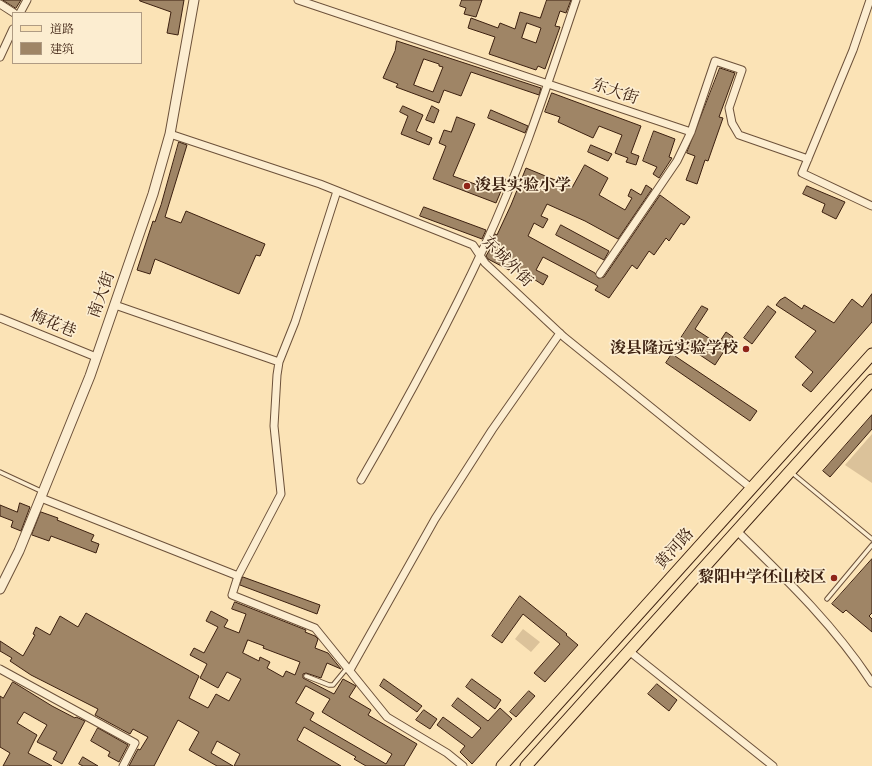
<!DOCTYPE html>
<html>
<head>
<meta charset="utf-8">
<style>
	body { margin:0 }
	#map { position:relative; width:872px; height:766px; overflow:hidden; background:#fbe3b6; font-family:"Old Standard TT","Noto Serif SC",serif }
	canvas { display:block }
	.legend { position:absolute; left:12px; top:12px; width:130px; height:52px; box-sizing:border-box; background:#fcedd0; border:1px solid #af9b83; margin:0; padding:5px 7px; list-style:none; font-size:12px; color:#3c2010 }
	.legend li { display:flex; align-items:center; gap:8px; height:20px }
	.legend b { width:20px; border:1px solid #af9b83 }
</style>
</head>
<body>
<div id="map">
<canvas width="872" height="766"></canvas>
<ul class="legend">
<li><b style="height:5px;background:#fbe3b6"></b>道路</li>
<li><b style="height:11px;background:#9f8566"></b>建筑</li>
</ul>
</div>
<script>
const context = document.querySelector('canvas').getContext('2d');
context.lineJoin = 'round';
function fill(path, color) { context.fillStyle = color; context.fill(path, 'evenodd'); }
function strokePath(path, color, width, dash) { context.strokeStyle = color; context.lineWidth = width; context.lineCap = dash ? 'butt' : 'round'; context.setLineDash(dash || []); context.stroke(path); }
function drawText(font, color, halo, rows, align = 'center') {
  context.font = font + ' "Old Standard TT","Noto Serif SC",serif'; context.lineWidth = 3.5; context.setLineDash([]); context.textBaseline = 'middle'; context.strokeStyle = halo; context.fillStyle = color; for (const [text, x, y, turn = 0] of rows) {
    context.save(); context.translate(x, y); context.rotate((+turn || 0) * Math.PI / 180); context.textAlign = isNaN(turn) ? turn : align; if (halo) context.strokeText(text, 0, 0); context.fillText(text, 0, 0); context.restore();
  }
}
const green = new Path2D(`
	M872,434V483L845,465Z
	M523,629L540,642L531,652L515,639Z`);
const building = new Path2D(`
	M3,0H21L16,8Z
	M140,0H184L178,35L167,33L171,12L140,1Z
	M462,0H482L476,17L464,14L466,8L460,6Z
	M547,0H571L566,13L560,11L555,26L560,27L545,69L538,66L536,70L489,54L495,37L468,28L471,18L498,28L500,23L515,29L520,12L540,18ZM527,23L541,28L536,43L522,38Z
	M397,41L541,88L539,95L471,72L461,96L444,90L439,103L396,87L398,84L383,78L395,51ZM424,59L439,64V66L443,67L433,92L414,85Z
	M720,68L735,73L719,117L723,118L708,161L705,160L697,184L686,180L695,156L687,153Z
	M552,93L641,126L631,153L639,156L636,165L626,162L628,158L615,153L622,135L599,126L593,138L558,122L560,117L545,112Z
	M403,106L423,115L416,131L432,138L429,145L401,134L408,116L400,112Z
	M432,106L439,110L434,123L426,120Z
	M491,110L528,126L525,133L488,118Z
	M457,117L475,124L453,176L494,191L500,177L506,179L496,203L433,179L446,146L439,143L444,130L451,132Z
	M654,131L675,139L669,157L672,158L659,178L653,174L657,167L643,161Z
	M179,142L187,145L165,217L181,223L186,211L265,244L260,256L256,255L239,294L155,259L150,274L137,270L153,221L155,222L161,205Z
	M591,145L612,154L608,161L588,152Z
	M585,165L608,178L599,195L625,210L632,198L628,196L631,189L641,195L646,185L652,189L618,239L585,221L547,204L541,216L548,219L543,228L534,223L528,236L595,273L598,278L604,277L660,195L690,217L684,225L681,223L669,241L666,238L654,255L649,251L637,269L632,265L609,298L595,290L598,286L543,257L536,270L548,276L543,285L512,265L509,270L488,259L486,256L493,244L491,243L495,234L497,235L511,205L526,168L572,187Z
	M807,186L845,202L836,219L822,212L825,204L803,194Z
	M424,207L486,230L482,239L420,216Z
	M561,225L609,251L604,260L556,235Z
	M872,294V322L811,392L802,385L813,372L795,357L816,331L776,305L780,300L785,297L802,309L804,305L834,323L852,299L862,307Z
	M702,306L708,309L695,329L718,344L726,332L733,337L715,365L679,341Z
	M768,306L776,312L752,344L744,338Z
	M672,354L757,411L750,421L666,363Z
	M872,415V429L830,477L823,471Z
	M20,503L30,507L21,531L11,527L13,521L0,516V505L17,512Z
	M41,512L58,518L57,520L94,535L91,541L99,544L96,553L51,536L49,541L32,535Z
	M872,559V613L869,616L872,619V632L846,610L843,613L832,604Z
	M243,577L320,605L317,614L240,585Z
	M520,596L567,634L566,635L578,645L545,682L534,673L560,644L523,614L502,643L492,636Z
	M235,602L306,630L305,632L315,636L318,639L315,648L328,653L341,669L327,663L321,678L306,673L303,674V678L334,694L343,679L356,686L349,697L371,710L368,715L417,744L404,766H366L354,759L356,757L304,727L297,740L341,766H234L240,754L217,741L211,753L233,766H217L189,750L199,732L178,720L154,766H129L138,749L140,750L148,737L133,729L130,734L95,715L98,709L31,675L10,661L12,658L0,651V641L23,656L35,635L33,634L36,627L50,635L60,616L78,627L86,613L199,676L189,698L208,708L216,694L229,701L241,679L227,672L218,688L200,678L207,664L190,655L194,648L204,653L218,627L206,621L211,611L228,620L224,627L239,633L246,614L232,609ZM248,640L264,646L263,648L300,662L295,675L286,671L283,677L267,668L270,662L260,657L259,661L243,653ZM306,686L330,699L322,712L392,754L386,764L310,720L314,713L296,703Z
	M384,679L422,706L417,712L380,686Z
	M472,679L501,700L495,709L466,687Z
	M13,682L52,706L75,718L76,717L85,721L62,764L53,759L57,752L37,742L47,725L24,712L17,723L37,735L28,753L52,766H3L10,753L0,747V696L3,698Z
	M657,684L677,700L669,711L648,694Z
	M529,691L535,696L516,717L510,712Z
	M458,698L488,721L500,708L512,719L472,764L460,752L465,746L437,725L443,717L472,738L481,728L452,706Z
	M424,710L437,719L430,729L416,720Z
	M98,728L128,745L119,762L108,756L110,752L91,741Z
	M83,757L98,766H83L79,764Z`);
const service = new Path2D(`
	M0,472L43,492
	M791,472L872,539
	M827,599L872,545
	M306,676L329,685H333L347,668`);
const minor = new Path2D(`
	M298,0L691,132L715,61L742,70L729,108L732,123L739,135L808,159
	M870,0L853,50L802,173L872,206
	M0,4L14,13
	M20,13L27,0
	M0,57L13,29
	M170,134L320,184L473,245L485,263L564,337L751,488
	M600,274L677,161L691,132
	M115,305L279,362
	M0,318L96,357
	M361,480C405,404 447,327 484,247C521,167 548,83 576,0
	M41,498L238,576L232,595L315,628L387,717L447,753L463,766
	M737,531C785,578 835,626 872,683
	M238,576L281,494L274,426L277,375L279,362L295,322L337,191
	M629,651L773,766
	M0,669L135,743L123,766
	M350,670L435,519L492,430L560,333`);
const tertiary = new Path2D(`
	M0,589L19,551L90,376L153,194L170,134L194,0`);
const primary = new Path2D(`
	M502,766L872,354
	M526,766L872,380`);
const markers = [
	[467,186,4,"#8f2418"],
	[746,349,4,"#8f2418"],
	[834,578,4,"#8f2418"]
];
const streetNames = [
	["东大街",615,92,19],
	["东城外街",507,262,45],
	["南大街",102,295,-70],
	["梅花巷",53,324,22],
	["黄河路",675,549,-48]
];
const poiNames = [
	["浚县实验小学",475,186,"left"],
	["浚县隆远实验学校",738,349],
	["黎阳中学伾山校区",826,578]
];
fill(green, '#dbc29a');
fill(building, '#9f8566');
strokePath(building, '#3c2010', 1);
strokePath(service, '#6c513a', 5.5);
strokePath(minor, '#6c513a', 9);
strokePath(tertiary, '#6c513a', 11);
strokePath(primary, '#3c2010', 13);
strokePath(service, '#fcedd0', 3.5);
strokePath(minor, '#fcedd0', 7);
strokePath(tertiary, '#fcedd0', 9);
strokePath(primary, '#fbe3b6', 11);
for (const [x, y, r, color] of markers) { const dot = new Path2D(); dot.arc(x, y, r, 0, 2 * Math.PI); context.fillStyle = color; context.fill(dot); strokePath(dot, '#fcedd0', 1.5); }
drawText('16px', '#3c2010', '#fcedd0', streetNames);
drawText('bold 16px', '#3c2010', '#fcedd0', poiNames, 'right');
</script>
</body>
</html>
